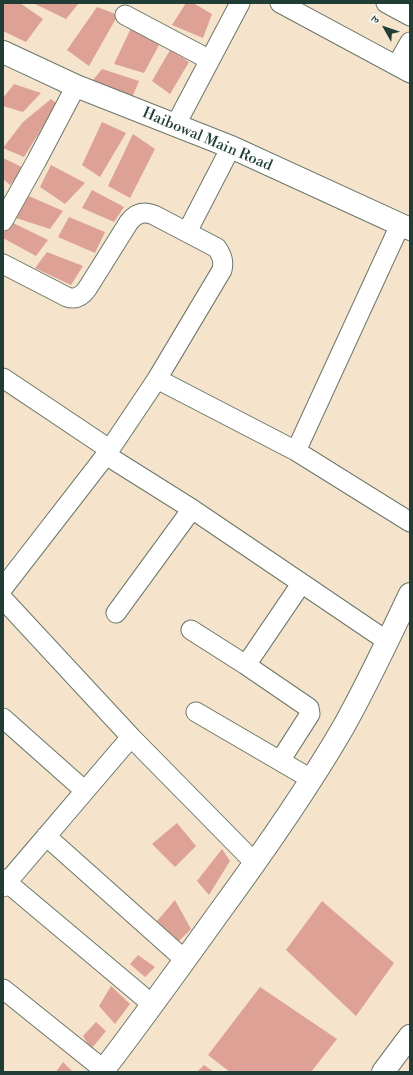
<!DOCTYPE html>
<html>
<head>
<meta charset="utf-8">
<style>
	body { margin:0 }
	#map { position:relative; width:413px; height:1075px; overflow:hidden; background:#f5e3cb; font-family:"Libre Bodoni","Noto Serif Devanagari",serif }
	canvas { display:block }
	.frame { position:absolute; inset:0; border:4px solid #1f3d34; pointer-events:none }
	.north { position:absolute; left:365px; top:8px; width:40px; height:40px; -webkit-text-stroke:3px #fff; paint-order:stroke; rotate:310deg; font-size:11px; font-weight:700; line-height:16px; text-align:center; color:#1f3d34 }
	.north::after { content:''; display:block; margin:auto; width:14px; height:18px; background:#1f3d34; clip-path:polygon(50% 0,100% 100%,50% 72%,0 100%) }
</style>
</head>
<body>
<div id="map">
<canvas width="413" height="1075"></canvas>
<div class="frame"></div>
<div class="north">उ</div>
</div>
<script>
const context = document.querySelector('canvas').getContext('2d');
context.lineJoin = 'round';
function fill(path, color) { context.fillStyle = color; context.fill(path, 'evenodd'); }
function strokePath(path, color, width, dash) { context.strokeStyle = color; context.lineWidth = width; context.lineCap = dash ? 'butt' : 'round'; context.setLineDash(dash || []); context.stroke(path); }
function drawText(font, color, halo, rows, align = 'center') {
  context.font = font + ' "Libre Bodoni",serif'; context.lineWidth = 3; context.setLineDash([]); context.textBaseline = 'middle'; context.strokeStyle = halo; context.fillStyle = color; for (const [text, x, y, turn = 0] of rows) {
    context.save(); context.translate(x, y); context.rotate((+turn || 0) * Math.PI / 180); context.textAlign = isNaN(turn) ? turn : align; if (halo) context.strokeText(text, 0, 0); context.fillText(text, 0, 0); context.restore();
  }
}
const building = new Path2D(`
	M3,3H20L43,19L26,42L3,31Z
	M33,3H79L66,19Z
	M186,3H193L212,14L203,38L172,25Z
	M97,7L118,15L89,66L67,50Z
	M132,26L159,45L144,73L114,64Z
	M170,50L189,62L170,94L152,81Z
	M102,69L139,81L131,100L92,81Z
	M14,84L41,93L23,112L3,106V98Z
	M51,99L57,104L24,157L3,148L23,122Z
	M102,122L126,133L100,177L82,165Z
	M133,134L155,149L130,198L108,186Z
	M3,158L24,168L10,185L3,179Z
	M51,165L85,183L65,204L40,187Z
	M92,190L124,207L114,222L82,208Z
	M29,196L63,211L50,229L16,218Z
	M69,217L105,232L95,253L58,237Z
	M11,222L48,240L36,256L3,238V234Z
	M47,252L83,266L71,285L35,268Z
	M177,823L196,846L175,867L152,844Z
	M222,849L230,861L209,895L197,881Z
	M175,900L191,929L179,941L157,921Z
	M322,901L394,963L356,1016L286,950Z
	M138,955L155,967L145,977L130,964Z
	M111,986L130,1004L115,1024L99,1006Z
	M260,987L337,1039L311,1072H230L208,1055Z
	M96,1022L106,1031L91,1049L83,1036Z
	M63,1062L73,1072H56Z
	M204,1065L214,1072H197Z`);
const street = new Path2D(`
	M280,3L410,73
	M386,3L410,16
	M125,15L210,60
	M397,65L410,42
	M175,126L240,3
	M3,221L37,160L76,86
	M187,232L231,147
	M3,264L67,297C76,300 82,296 87,289L129,222C136,213 144,211 154,215L217,248C222,256 224,261 222,270L157,379L106,455L3,588
	M3,378L109,449
	M157,379L296,451L410,522
	M296,451L400,225
	M106,455L192,509L387,641
	M3,599L131,737
	M116,613L192,509
	M191,630L246,665L309,708L310,714L280,761
	M246,665L301,584
	M196,712L311,779
	M3,718L85,791
	M46,836L185,960
	M3,879L153,1005
	M3,887L131,737L255,863
	M3,989L104,1070`);
const secondary = new Path2D(`
	M3,52L76,86L231,147L410,229
	M102,1072C142,1020 180,967 218,914C262,854 307,790 344,726C368,683 389,638 410,594
	M383,1072L410,1036`);
const streetNames = [
	["Haibowal Main Road",207,140,23]
];
fill(building, '#dda196');
strokePath(street, '#6a7769', 21);
strokePath(secondary, '#6a7769', 24);
strokePath(street, '#fff', 19);
strokePath(secondary, '#fff', 22);
drawText('15px', '#1f3d34', '#fff', streetNames);
</script>
</body>
</html>
